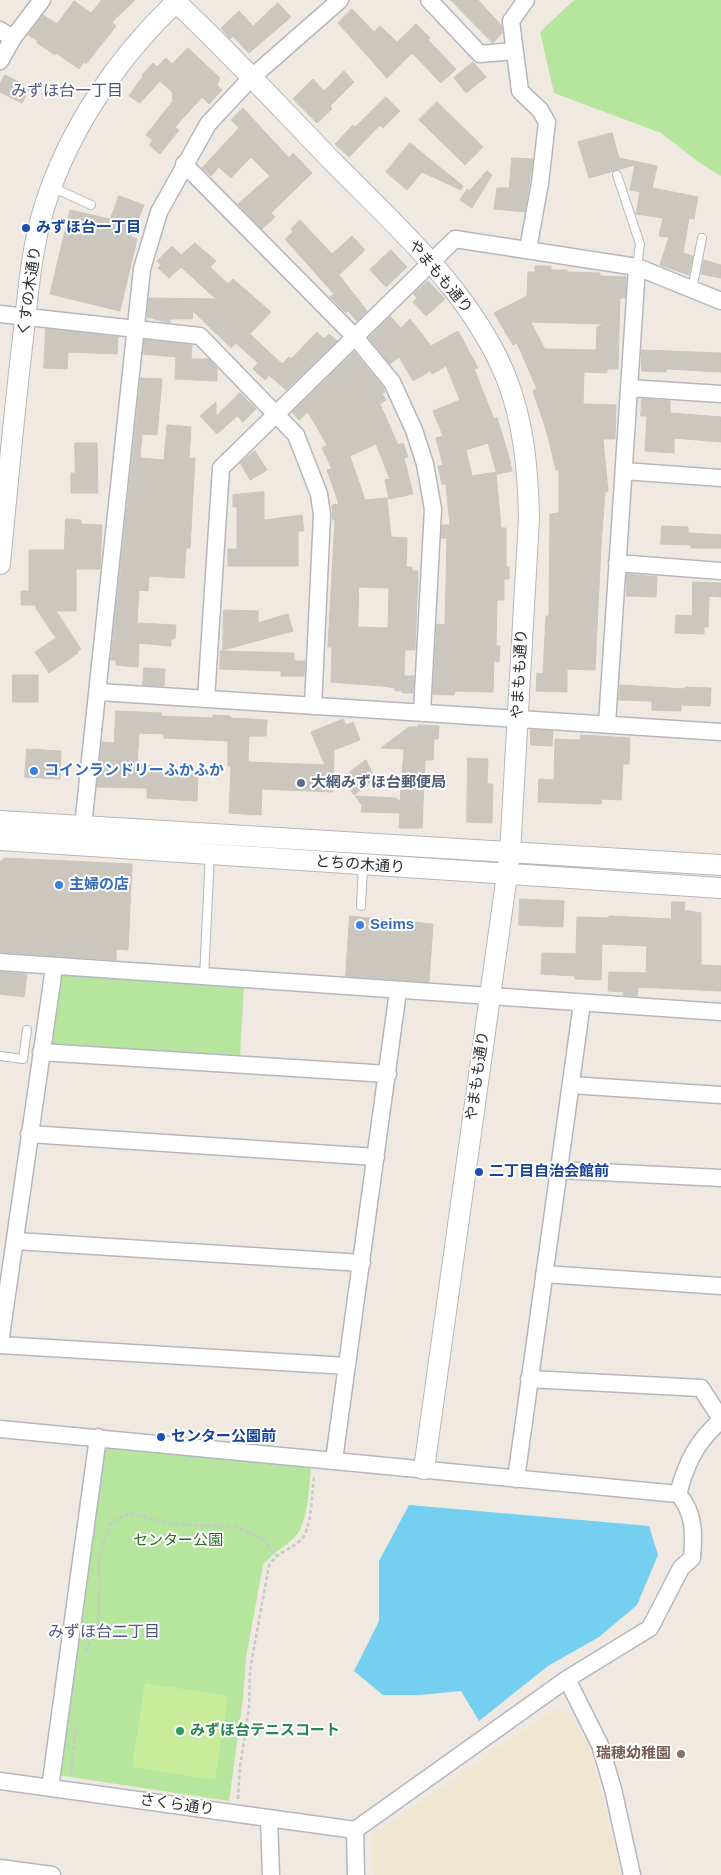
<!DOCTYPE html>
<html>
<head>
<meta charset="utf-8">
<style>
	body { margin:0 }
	canvas { display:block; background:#efe9e1 }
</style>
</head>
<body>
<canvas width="721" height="1875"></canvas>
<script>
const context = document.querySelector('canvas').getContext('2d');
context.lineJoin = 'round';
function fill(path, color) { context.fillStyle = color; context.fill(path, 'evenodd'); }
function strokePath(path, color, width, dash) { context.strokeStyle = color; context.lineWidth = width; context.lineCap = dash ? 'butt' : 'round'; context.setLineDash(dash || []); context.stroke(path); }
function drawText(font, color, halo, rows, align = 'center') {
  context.font = font + ' Helvetica,"Noto Sans JP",sans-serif'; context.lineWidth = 4; context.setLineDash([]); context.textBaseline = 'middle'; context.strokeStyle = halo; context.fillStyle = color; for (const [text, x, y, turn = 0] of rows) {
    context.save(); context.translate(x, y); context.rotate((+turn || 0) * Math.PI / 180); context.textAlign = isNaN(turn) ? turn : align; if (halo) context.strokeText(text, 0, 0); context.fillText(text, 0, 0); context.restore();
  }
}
const education = new Path2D(`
	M553,1710L569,1713L590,1750L619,1865V1875H373L371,1836Z`);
const green = new Path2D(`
	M574,0H721V176L700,163L661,133L554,93L540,32Z
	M61,973L244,985L240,1056L50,1044Z
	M109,1444L304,1464L311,1470C309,1487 308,1524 295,1537C285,1547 272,1553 263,1565L246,1658L243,1699L229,1801L57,1775L102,1450Z`);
const pitch = new Path2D(`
	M145,1683L228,1696L215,1780L132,1767Z`);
const water = new Path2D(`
	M409,1505L649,1526L658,1555L637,1605L599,1637L548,1666L479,1721L461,1691L420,1695H383L354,1671L379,1621V1561Z`);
const building = new Path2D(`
	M102,0H135L112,22L116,26L86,64L84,62L79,69L56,53L55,55L37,43L38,41L28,35L43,15L57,24L74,1L91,13Z
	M451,0H478L502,26V33L493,43Z
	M278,3L291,17L249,53L233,36L230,39L221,28L239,11L253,26Z
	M352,9L374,32L380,26L397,42L416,24L430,38L428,40L456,69L441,83L412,53L387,78L338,23Z
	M188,48L220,78L217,85L222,90L209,104L202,97L175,127L179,130L160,154L149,145L153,140L146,135L173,101L172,92L160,81L140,103L129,96L143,76L142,75L153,63L157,67L166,58L172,64Z
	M473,62L486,77L466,93L454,78Z
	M344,71L354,82L330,106L332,109L317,123L293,99L313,79L324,91Z
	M5,75L30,88L22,103L0,92V84Z
	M386,97L400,111L383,128L380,125L349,157L335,144L353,125L355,127Z
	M437,102L483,147L465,165L419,120Z
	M243,108L289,158L293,153L312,173L271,213L275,217L262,229L238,204L270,176L251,157L231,178L219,167L211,176L202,168L239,128L231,120Z
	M612,133L619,158L657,166L652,188L698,197L694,219L689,218L683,253L693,256L689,275L660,265L669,237L659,236L663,218L636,214L640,192L630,190L635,165L589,178L578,142Z
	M410,143L463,186L461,190L422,172L407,190L386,172Z
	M512,158L533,159L525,212L494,209L497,188H509Z
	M487,171L492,175L472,208L460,200L467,189L469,191Z
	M119,196L144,205L131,237L137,239L120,311L50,294L70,210L110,219Z
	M300,220L332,254L352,236L365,250L339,275L367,311L357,321L348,311L346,313L330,297L334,294L285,239L293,232L291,229Z
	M195,243L216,261L210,267L228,284L233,279L271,312L250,334L282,364L289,357L291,359L317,332L324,339L329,334L337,341L286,390L269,375L265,380L253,369L258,363L236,343L231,348L193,311L192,319H170V323L147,317L149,298L216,299L181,267L169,278L158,268L161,265L157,261L172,246L181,255Z
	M391,250L407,267L386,287L370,270Z
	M704,260L721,265V278L701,274Z
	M535,266H551V270H567V272L600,273V276L626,277L625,298H620L618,369H607V373L584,372L583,404L616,405L615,439H603L608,491L605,492L601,545L595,670L567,669V692L536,691L537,673L543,674L546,616H549L550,514L559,513V470H556L546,429L533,391L537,389L517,343L513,345L494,313L527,296L528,272H535ZM531,322L567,323L604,324L597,327L596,350L545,349Z
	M428,281L445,299L426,316L413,302L417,298L413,294Z
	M390,316L401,328L410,319L431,346L458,331L478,368L474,369L494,419L497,418L509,457L512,471L497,474L488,443L466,450L472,476L496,472L501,528H506V567H509V579H504V600H497L496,646H500L499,662L494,661L493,692L455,691L454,695L433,694L437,624L445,625L447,538H441L442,525H450L446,484H442L438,466L443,465L436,438L443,436L433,411L460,400L446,366L432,374L430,371L413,381L399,357L390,364L369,338Z
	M46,329L118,337L117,354L68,352L67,369L44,368Z
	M145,340L192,345L191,359H209L217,368V381L175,379L176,357L143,354Z
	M642,350L721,353V372L667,369L666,372L642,371Z
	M354,352L383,387L385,392L382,394L386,400L380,404L398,445L403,443L408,457L404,458L413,494L389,499L385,480L390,479L376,444L350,456L365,500L387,498L391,537L407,538L406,567H412V571H418L415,650H405L404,676H414L413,693H402V691H395V688L382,686L331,682L332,647H328L335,520H333L332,505L339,504L327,470L332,469L322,448L327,445L308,412L299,420L292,412ZM359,587L389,588L388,628L358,627Z
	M141,378L162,379L157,435L142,434L140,458L164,460L167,425L191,427L189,458H195L190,548H186L184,578L149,576L148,591L139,590L137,623L176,625L175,639H171V646L139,643L138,667L116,665V660H111Z
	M240,393L256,409L243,422L237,416L217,434L200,416L216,402V416Z
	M642,399L670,401V413L721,417V442L674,438V453L645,451L647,416H641Z
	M75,443H97L98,493H71V473H75Z
	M255,451L267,470L250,480L240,463Z
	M264,492V520L302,515L304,531H298V566H228V549H237V507H233V495Z
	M66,519L81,520V524L102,525L100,569H76V611H56L81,649L77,651L78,653L49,673L35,652L56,638L36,608V605H21V591H29V550H64Z
	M662,526L688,527V533L721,535V548H691V545L661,544Z
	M627,574L657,577L656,597L627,596Z
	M693,582L721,583V597L709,596L708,627H704V634L675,633L676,615L692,616Z
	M224,610L258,611V623L288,614L293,631L223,650Z
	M221,651L294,653V661H305L304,676H281V671L220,669Z
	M144,668L165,669L164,686L143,685Z
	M13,675H38V702H13Z
	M620,685L685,689V687L711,688L710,706L681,705V711L652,710V701L619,700Z
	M116,711L162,713L161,716L213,718V715L230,716V718L267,720L266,736H249L248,762L325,765L311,732L343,719L346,725L353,722L360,740L334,750L333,792L262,789L261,815L229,813L231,766H228V741L164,738V734L139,733L137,765L152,766L151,770L198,773L197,801L147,798V788L97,787L102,742L114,743Z
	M418,725L439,726L438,739H434L433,760H425L422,828H399L400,813L361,812L362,805L355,796L396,798L400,802L404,749L381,748L409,727H418Z
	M531,730L553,731L552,746L531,745Z
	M581,735L630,738L629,764H623L621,800L602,799L601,804L538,802L539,779L554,780L555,739L580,740Z
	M27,749L61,751L60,779L25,777Z
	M468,758L488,759L487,784H493L492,823L467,822Z
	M366,760L375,778L354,795L341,779Z
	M5,858L132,864L128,950L116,949V960L0,952V862Z
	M520,899L564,901L563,927L519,925Z
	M672,902H685L684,910L701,913V965L721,966V991L638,987L637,996L623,995L624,992L608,991L609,972L646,973L647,946L602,944L601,980L575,979V976L541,974L542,953L576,954L577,917L609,918V916L671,919Z
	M350,916L433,924L429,982L346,976Z
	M0,972L27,974L24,997L0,994Z`);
const path = new Path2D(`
	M86,1652L99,1617V1556L111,1522L131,1513L172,1524L236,1527L262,1538L276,1555
	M71,1776L76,1724
	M238,1799L240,1766L249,1709L250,1670L269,1565C279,1551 288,1551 300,1541C312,1531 312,1491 314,1476`);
const service = new Path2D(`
	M617,175L640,244L637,267
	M52,187L91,205
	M692,290L702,238
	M361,906L363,865
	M204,977L210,854
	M0,1056L23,1059L27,1030`);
const minor = new Path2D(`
	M429,0L480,54L514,51
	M526,0L511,21L520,91L540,110L547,122L540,183L528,249
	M0,30L13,38
	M0,61L13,38L42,0
	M184,164L355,337L392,382L414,430L425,464L433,509L422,712
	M0,314L200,336L296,435L319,494L322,515L313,706
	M629,388L721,394
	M624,471L721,478
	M617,563L721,571
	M99,692L721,732
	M206,699L221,468L455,239L637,267L721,301
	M607,724L637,267
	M83,826L142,269L159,212L208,124L251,78L340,0
	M0,962L721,1012
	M41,1052L388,1074
	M571,1085L721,1095
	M29,1134L376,1157
	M559,1170L721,1178
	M16,1241L362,1263
	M544,1274L721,1286
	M0,1343L54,968
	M0,1345L347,1366
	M529,1379L701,1388L721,1419
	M0,1429L678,1494C695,1513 694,1534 692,1558L681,1568L650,1628L567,1679L355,1830
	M334,1460L398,991
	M516,1479L582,1003
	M678,1494C687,1461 696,1443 721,1420
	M567,1679L600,1745L613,1789L632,1875
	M0,1781L355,1830
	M50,1788L98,1437
	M269,1818L271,1875
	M355,1830L356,1875
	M0,1868L52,1875`);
const tertiary = new Path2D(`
	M176,2C230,53 281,108 332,161C396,226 471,291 506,377C524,422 528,471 529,518L510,853L424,1469
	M0,564C7,489 14,414 23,338C28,295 31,250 44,208C69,128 118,57 178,0
	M0,821L721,865
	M0,840L721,888`);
const markers = [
	[26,228,5,"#1a4fb4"],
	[34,771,5,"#3f7fe0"],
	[301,783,5,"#5c6f8a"],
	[59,885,5,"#3f7fe0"],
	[360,925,5,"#3f7fe0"],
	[479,1172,5,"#1a4fb4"],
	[161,1437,5,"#1a4fb4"],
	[180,1731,5,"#2e9e5b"],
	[681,1754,5,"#8d6e63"]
];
const transitNames = [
	["みずほ台一丁目",36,228],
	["二丁目自治会館前",489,1172],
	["センター公園前",171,1437]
];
const streetNames = [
	["やまもも通り",440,277,50],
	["くすの木通り",30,291,-82],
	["やまもも通り",520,674,-87],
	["とちの木通り",360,865,4],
	["やまもも通り",478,1076,-82],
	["さくら通り",177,1805,8]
];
const shopNames = [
	["コインランドリーふかふか",44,771],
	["主婦の店",69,885],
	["Seims",370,925]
];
const serviceNames = [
	["大網みずほ台郵便局",311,783]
];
const parkNames = [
	["センター公園",178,1541]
];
const leisureNames = [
	["みずほ台テニスコート",190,1731]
];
const educationNames = [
	["瑞穂幼稚園",671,1754]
];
const neighbourhoodNames = [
	["みずほ台一丁目",67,92],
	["みずほ台二丁目",104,1633]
];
fill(education, '#f0e6d1');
fill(green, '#b6e59e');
fill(pitch, '#c9ec9a');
fill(water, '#75cff0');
fill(building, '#cbc7bf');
strokePath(building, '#cbc5ba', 1);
strokePath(service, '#b4b7c1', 10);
strokePath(minor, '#b4b7c1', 19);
strokePath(tertiary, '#b4b7c1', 22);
strokePath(path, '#c9c9c9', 2.5, [4, 2.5]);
strokePath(service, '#fff', 8);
strokePath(minor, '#fff', 16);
strokePath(tertiary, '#fff', 20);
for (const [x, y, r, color] of markers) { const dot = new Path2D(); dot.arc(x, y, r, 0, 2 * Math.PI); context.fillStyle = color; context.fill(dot); strokePath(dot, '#fff', 2); }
drawText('bold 15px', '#164399', '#fff', transitNames, 'left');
drawText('15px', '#2e2e2e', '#fff', streetNames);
drawText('bold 15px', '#366cbe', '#fff', shopNames, 'left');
drawText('bold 15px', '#4e5e75', '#fff', serviceNames, 'left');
drawText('15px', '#2c6e1b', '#fff', parkNames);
drawText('bold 15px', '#27864d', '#fff', leisureNames, 'left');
drawText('bold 15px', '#785e54', '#fff', educationNames, 'right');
drawText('16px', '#4d5680', '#fff', neighbourhoodNames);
</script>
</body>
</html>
